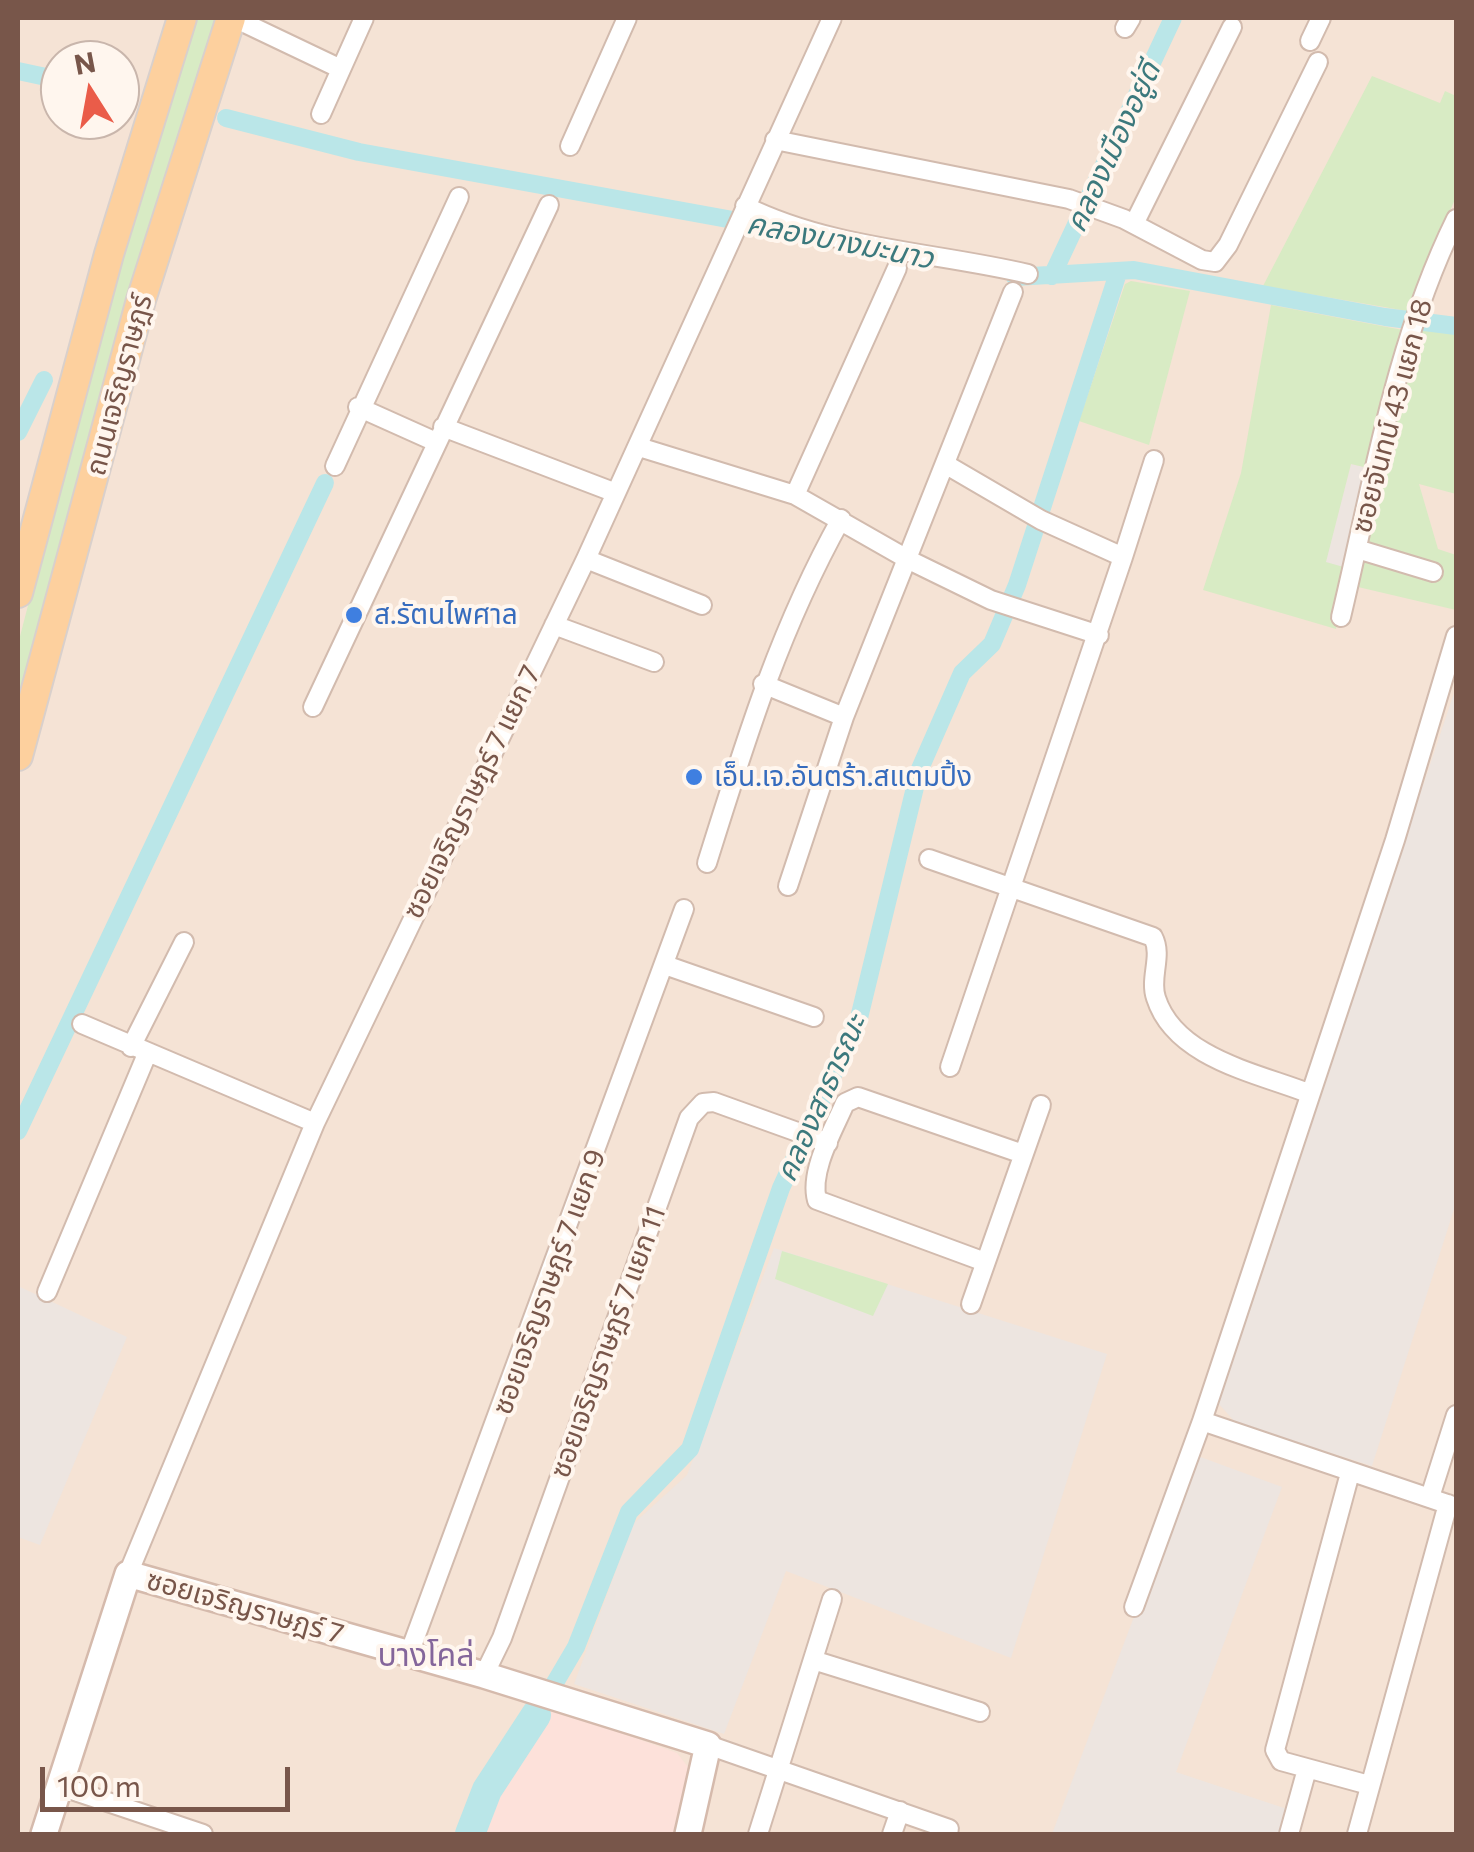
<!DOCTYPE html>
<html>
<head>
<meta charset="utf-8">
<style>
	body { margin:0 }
	#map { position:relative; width:1474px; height:1852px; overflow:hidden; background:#fdf2e7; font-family:Commissioner,sans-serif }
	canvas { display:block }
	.frame { position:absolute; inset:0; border:20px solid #78564a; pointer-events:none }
	.north { position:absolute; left:40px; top:40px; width:100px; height:100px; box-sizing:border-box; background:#fff6ee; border:2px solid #c9b6ac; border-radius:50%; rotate:349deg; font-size:28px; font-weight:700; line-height:40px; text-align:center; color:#78564a }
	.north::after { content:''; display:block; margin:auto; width:35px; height:45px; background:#ea5c49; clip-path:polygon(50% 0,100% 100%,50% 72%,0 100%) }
	.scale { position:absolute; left:40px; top:1767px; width:250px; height:45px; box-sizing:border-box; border:5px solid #78564a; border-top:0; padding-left:12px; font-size:30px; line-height:35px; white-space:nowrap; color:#78564a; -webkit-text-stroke:8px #fff6ee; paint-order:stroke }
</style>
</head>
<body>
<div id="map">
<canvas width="1474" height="1852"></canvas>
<div class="frame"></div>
<div class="north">N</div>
<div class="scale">100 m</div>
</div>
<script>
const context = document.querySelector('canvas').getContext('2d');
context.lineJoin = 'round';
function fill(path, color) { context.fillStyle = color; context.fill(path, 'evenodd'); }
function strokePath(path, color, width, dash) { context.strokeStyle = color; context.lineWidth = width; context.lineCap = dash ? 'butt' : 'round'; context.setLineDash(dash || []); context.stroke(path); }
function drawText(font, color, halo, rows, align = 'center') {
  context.font = font + ' Commissioner,"Noto Sans Thai",sans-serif'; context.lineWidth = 8; context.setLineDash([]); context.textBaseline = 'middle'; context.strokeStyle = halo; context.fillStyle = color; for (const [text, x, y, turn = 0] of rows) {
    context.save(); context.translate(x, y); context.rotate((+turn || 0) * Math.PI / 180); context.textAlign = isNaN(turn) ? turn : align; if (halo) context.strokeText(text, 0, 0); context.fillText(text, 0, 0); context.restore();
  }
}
const residential = new Path2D(`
	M18,18H1456V1834H18ZM60,60H120V120H60Z`);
const commercial = new Path2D(`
	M549,1707L677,1753L692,1772L675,1834H477L491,1796Z`);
const industrial = new Path2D(`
	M1351,464L1372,469L1347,568L1325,563Z
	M1456,687V1203L1372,1466L1236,1423L1217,1402Z
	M774,1248L1107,1354L1011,1658L786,1571L724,1734L574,1684L633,1524L687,1475Z
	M18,1286L127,1337L40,1545L18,1537Z
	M1195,1455L1282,1487L1176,1772L1287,1809L1279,1834H1052Z`);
const green = new Path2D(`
	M193,18H218L18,735V644L89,370Z
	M1372,76L1440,103L1445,91L1456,96V197L1407,311L1263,286Z
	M1131,281L1190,291L1149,445L1079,421L1125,284Z
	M1271,305L1403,330L1372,469L1351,464L1326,562L1347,568L1336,629L1203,590L1241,473Z
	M1420,330L1456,334V494L1419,484L1438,549L1456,555V610L1358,587L1365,543Z
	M782,1251L888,1284L873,1316L775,1279Z`);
const canal = new Path2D(`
	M18,71L60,80
	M226,118L359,152L799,232
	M1052,276L1173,18
	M1015,277L1134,270L1385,317L1456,326
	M18,432L44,380
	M18,1131L325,483
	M536,1715L576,1647L629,1512L690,1449L781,1188L859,1018L919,771L962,673L992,644L1017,585L1118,273`);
const river = new Path2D(`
	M470,1834L487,1790L536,1715`);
const street = new Path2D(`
	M234,18L341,69
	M1125,28L1131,18
	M1310,41L1321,18
	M321,114L364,18
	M775,140L1069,199L1124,219L1202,260L1215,262L1228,245L1318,62
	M570,146L627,18
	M745,206C831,249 935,252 1028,274
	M1134,224L1232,27
	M358,407L436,442
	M443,427L616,493
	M639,447L795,495L909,560L991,600L1099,635
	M945,464L1041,520L1123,557L1154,460
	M335,466L459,197
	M795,495L897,268
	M1357,549L1433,572
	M586,559L702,605
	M1341,617C1373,483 1395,343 1456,219
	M554,625L654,662
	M763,684L844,717
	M313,707L549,205
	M929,859L1153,937C1163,956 1149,978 1156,998C1175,1058 1257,1073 1308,1093
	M707,863C745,742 779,630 841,519
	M788,886L844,717L1013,292
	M665,965L814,1017
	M82,1024L315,1123
	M131,1047L184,942
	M950,1067L1123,557
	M985,1262L817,1200C809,1171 834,1129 845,1103L858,1097L1023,1154
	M47,1292L147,1054
	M971,1304L1041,1105
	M1202,1421L1456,1507
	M1350,1473L1275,1750L1281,1761L1369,1785
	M1430,1497L1456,1415
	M128,1574L315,1123L586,559L832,18
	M1134,1607L1202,1421L1395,840L1456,636
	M409,1654L684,909
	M813,1660L980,1712
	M484,1675L502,1638L689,1118L703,1103L714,1102L828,1143
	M708,1745L949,1829
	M60,1786L203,1834
	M758,1834L832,1599
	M892,1834L900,1811
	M1289,1834L1307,1769
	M1357,1834L1448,1504`);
const secondary = new Path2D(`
	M44,1834L128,1574L484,1675L708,1745L688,1834`);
const primary = new Path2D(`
	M18,593L109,254L182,18
	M18,756L141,300L231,18`);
const markers = [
	[354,615,10,"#3f7fe0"],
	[694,777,10,"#3f7fe0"]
];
const streetNames = [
	["ถนนเจริญราษฎร์",119,385,-75],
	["ซอยจันทน์ 43 แยก 18",1392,416,-75],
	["ซอยเจริญราษฎร์ 7 แยก 7",472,792,-64],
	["ซอยเจริญราษฎร์ 7 แยก 9",549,1282,-70],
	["ซอยเจริญราษฎร์ 7 แยก 11",608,1342,-70],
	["ซอยเจริญราษฎร์ 7",245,1607,16]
];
const shopNames = [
	["ส.รัตนไพศาล",374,615],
	["เอ็น.เจ.อันตร้า.สแตมปิ้ง",714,777]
];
const waterNames = [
	["คลองเมืองอยู่ดี",1113,147,-65],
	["คลองบางมะนาว",840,241,11],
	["คลองสาธารณะ",821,1098,-66]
];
const quarterNames = [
	["บางโคล่",426,1655]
];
fill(residential, '#f5e3d5');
fill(commercial, '#fde1da');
fill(industrial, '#ede5e0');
fill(green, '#d8ebc4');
strokePath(canal, '#bae6e8', 18);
strokePath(river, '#bae6e8', 30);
strokePath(street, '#d2bbae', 22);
strokePath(secondary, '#d5baac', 30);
strokePath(primary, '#d9d0cc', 32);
strokePath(street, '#fff', 18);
strokePath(secondary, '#fff', 25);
strokePath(primary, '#fdd09e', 28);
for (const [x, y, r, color] of markers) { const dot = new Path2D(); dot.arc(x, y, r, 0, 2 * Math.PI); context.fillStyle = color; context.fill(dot); strokePath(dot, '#fff6ee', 4); }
drawText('28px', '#78564a', '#fff6ee', streetNames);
drawText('28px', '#366cbe', '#fff6ee', shopNames, 'left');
drawText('italic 30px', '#3c797d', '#fff6ee', waterNames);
drawText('32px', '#84669b', '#fff6ee', quarterNames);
</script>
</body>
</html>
